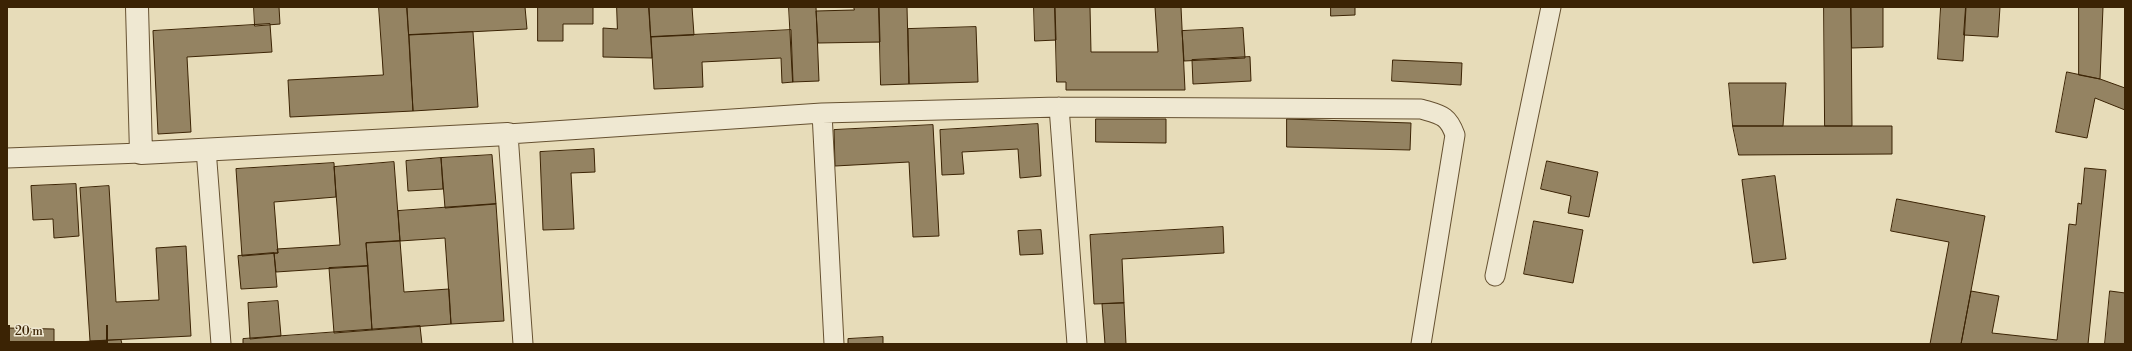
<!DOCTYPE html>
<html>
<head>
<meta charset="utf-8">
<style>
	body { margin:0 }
	#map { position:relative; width:2132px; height:351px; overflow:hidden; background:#e7dcb9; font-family:"Libre Bodoni",serif }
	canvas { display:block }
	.frame { position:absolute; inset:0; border:8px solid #3b2304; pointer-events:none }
	.scale { position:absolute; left:8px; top:325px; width:100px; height:18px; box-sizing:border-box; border:2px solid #3b2304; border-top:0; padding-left:5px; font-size:12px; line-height:14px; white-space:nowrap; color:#3b2304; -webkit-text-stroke:3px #efe8d2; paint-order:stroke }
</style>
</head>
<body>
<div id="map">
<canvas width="2132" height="351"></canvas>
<div class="frame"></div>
<div class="scale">20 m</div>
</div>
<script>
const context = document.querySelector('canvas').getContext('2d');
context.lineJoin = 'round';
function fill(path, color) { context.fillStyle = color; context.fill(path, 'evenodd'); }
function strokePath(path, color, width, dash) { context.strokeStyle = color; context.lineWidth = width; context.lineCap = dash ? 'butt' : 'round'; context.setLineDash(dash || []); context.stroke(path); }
const building = new Path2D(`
	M254,7H279L280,24L255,26Z
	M379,7H407L413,111L290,117L288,80L383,75Z
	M407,7H525L527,29L409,35Z
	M538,7H593V24H563V41H538Z
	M617,7H649L652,58L603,57V28L617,29Z
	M649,7H692L694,35L651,37Z
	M789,7H816L819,81L793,82Z
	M854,7H879L880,42L818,43L816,11L854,10Z
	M879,7H907L909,84L881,85Z
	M1034,7H1055L1056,40L1035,41Z
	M1055,7H1090L1091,52H1158L1155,7H1181L1185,90H1066V82H1057Z
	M1331,7H1355V15L1331,16Z
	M1824,7H1851L1852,126H1825Z
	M1851,7H1883V47L1852,48Z
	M1941,7H1966L1963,61L1938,59Z
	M1966,7H2000L1998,37L1964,35Z
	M2079,7H2103L2100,79L2079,75Z
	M270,24L272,52L187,57L191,132L158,134L153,31Z
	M976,27L978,82L909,84L908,29Z
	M1243,28L1245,58L1184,61L1182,31Z
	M791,30L793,82L782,83L781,58L702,62L703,87L654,89L651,37Z
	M473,32L478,107L413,111L409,35Z
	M1250,57L1251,81L1193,84L1192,60Z
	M1393,60L1462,63L1461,85L1392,81Z
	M2067,72L2100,79L2125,88V110L2095,98L2087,138L2056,132Z
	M1729,83H1786L1783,126H1733Z
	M1096,119H1166V143L1096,142Z
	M1287,119L1411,123L1410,150L1287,147Z
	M1038,124L1041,176L1020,178L1018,149L962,152L964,174L942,175L940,130Z
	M933,125L939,236L913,237L909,162L835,166L834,130Z
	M1733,126H1892V154L1739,155Z
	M594,149L595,172L571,173L574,229L543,230L540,152Z
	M492,155L496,204L445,208L441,158Z
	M441,158L443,189L408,191L406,161Z
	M1547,161L1598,172L1589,217L1568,213L1571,196L1541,189Z
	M394,162L400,241L366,243L368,266L276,272L274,253H278L277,249L340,245L334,167Z
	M334,163L336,197L274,202L278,253L242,256L236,169Z
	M2085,168L2106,170L2088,344H1961L1971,291L1999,296L1992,333L2057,340L2069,224L2076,225L2078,203L2081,204Z
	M1775,176L1786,259L1753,263L1742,180Z
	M76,184L79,236L54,238L53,219L33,220L31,186Z
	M109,186L116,302L159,300L156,248L186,246L191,336L90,341L80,188Z
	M1897,199L1985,216L1961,344H1930L1949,242L1891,231Z
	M496,204L504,321L451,324L445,238L400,241L398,211Z
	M1534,221L1583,230L1573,283L1524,274Z
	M1223,227L1224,253L1122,259L1124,303L1094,304L1090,235Z
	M1041,230L1043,254L1020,255L1018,231Z
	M400,241L404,292L449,289L451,324L372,330L366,243Z
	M274,253L277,287L241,289L238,256Z
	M368,266L372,330L334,333L329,268Z
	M2110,291L2125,293V344H2105Z
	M278,301L281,336L250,339L248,303Z
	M1124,303L1126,344H1105L1102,304Z
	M420,326L422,344H243V339Z
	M7,328L54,329V344H7Z
	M883,337V344H848V339Z
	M121,340L122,344H83V342Z`);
const service = new Path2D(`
	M1059,107L1077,344
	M822,113L834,344
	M206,149L221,344
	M7,158L141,153
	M1495,276L1551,7
	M523,344L508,134L822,113L1059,107L1421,109C1441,115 1448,115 1455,135L1421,344`);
const minor = new Path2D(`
	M137,7L141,153L508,134`);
fill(building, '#948362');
strokePath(building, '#3b2304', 1);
strokePath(service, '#665131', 21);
strokePath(minor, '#665131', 24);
strokePath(service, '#efe8d2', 19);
strokePath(minor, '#efe8d2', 22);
</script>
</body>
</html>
